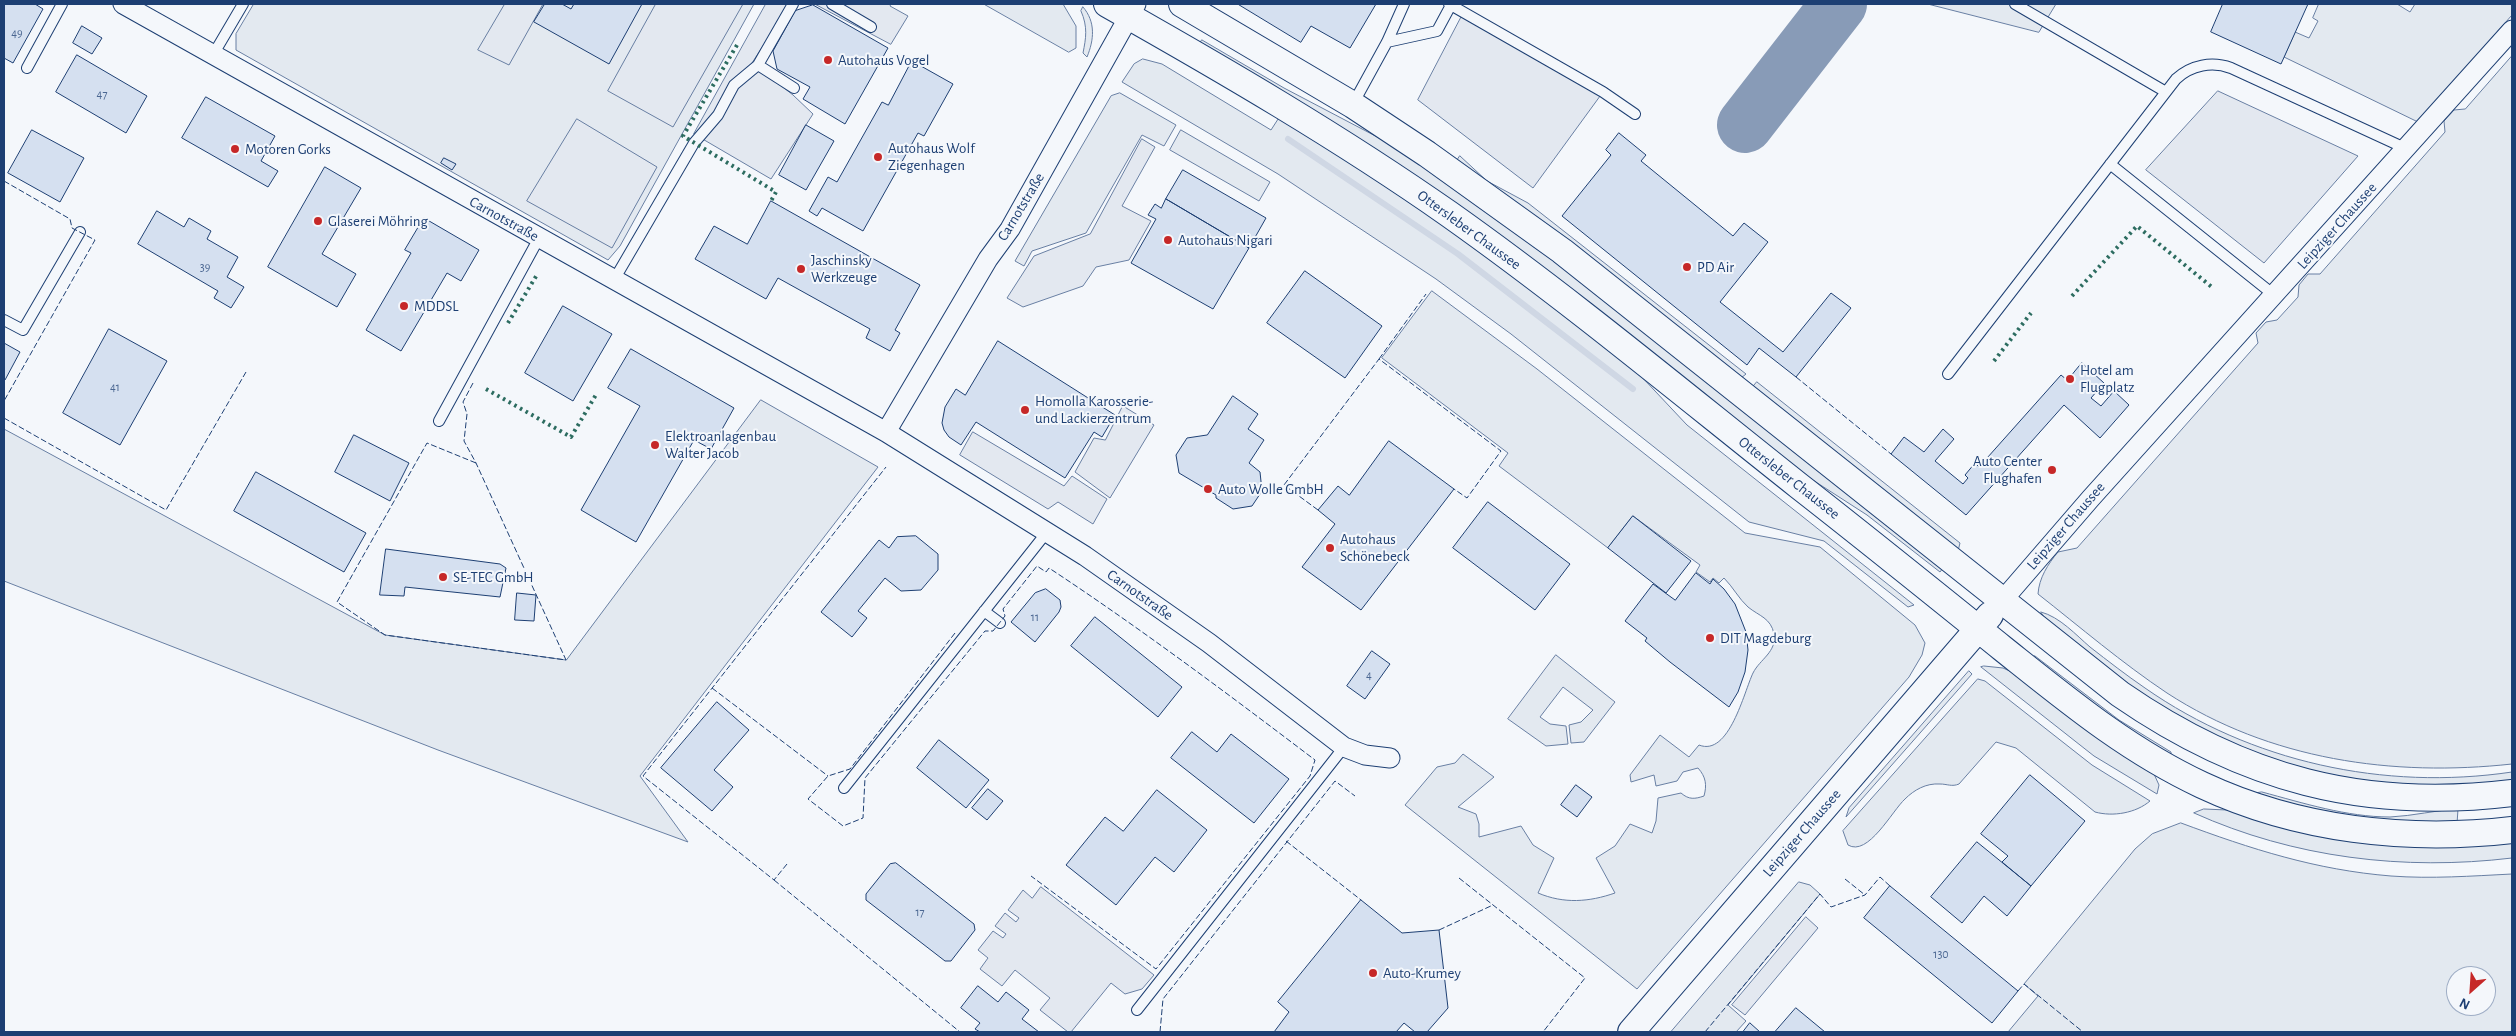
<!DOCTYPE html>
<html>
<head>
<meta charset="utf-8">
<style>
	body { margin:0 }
	#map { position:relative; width:2516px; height:1036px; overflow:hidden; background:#f4f7fb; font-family:"Alegreya Sans",sans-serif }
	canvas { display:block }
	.frame { position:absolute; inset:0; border:5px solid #1d3f73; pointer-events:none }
	.north { position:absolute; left:2446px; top:966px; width:50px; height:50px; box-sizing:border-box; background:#f4f7fb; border:1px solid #9eadc5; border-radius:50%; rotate:206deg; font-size:14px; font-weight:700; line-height:20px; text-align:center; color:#1d3f73 }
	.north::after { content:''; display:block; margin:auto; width:18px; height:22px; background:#c62828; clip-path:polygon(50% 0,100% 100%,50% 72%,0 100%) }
</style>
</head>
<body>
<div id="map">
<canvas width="2516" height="1036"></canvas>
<div class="frame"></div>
<div class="north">N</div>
</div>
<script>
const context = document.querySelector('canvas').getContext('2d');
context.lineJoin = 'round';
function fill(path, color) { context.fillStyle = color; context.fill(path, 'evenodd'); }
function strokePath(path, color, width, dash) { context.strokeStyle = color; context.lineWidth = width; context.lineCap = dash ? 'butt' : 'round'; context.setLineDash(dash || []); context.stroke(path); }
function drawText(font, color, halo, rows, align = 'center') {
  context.font = font + ' "Alegreya Sans",sans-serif'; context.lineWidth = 4; context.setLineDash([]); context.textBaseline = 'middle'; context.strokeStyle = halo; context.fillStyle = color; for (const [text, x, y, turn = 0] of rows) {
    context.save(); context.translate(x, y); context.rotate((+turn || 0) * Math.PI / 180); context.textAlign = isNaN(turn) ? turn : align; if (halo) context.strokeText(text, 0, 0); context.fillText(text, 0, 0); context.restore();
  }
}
const green = new Path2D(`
	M254,4H754L620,246L608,260L236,50V34Z
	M984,4H1063L1076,26V48L1069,52Z
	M1928,4H2056L2039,32Z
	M2319,4H2397L2410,12L2415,4H2512V15L2418,122L2284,57L2295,32L2309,38L2318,21L2313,18Z
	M1083,7C1096,22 1094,40 1087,57L1083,53C1086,38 1088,27 1081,11Z
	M1202,40L1284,88L1383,140L1474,201L1580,281L1943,568L1940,572L1867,515L1805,475L1199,45Z
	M2512,56V764C2393,777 2270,760 2167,693C2122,663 2080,627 2038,594C2039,578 2048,564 2058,552L2077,548L2258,343L2256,333L2266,322L2277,320L2298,297L2299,285L2308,274H2320L2445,132L2444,121L2454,110L2465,109Z
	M1143,59L1162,64L1271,130L1280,116L1476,247L1639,374L1687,425L1914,605L1908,607L1824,541L1749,522L1511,334L1436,279L1278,174L1122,82L1134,64Z
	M1120,93L1176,125L1164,146L1142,135L1086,233L1032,251L1024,266L1015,261L1111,96Z
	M1181,130L1270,182L1259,201L1170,150Z
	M1460,156L1487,181L1528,203L1746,374L1741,378L1456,162Z
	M1432,291L1537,369L1745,533L1820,547L1915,625L1925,643L1922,655L1909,677L1637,989L1405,805L1437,767L1455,763L1463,754L1494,777L1458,807L1476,814L1479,824V837L1521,826L1533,845L1554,858L1538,893C1564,904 1589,902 1615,893L1596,858L1615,846L1630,824L1652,833L1656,821L1658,798L1681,793C1689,800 1695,799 1704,796C1707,785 1706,777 1698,768L1683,772L1677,781L1656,786L1654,775L1631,782L1630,775L1660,735L1689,757L1699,745C1729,757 1744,692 1753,673C1760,659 1777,652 1774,634C1771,618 1759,616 1748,607C1739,599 1733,587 1724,578L1719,583L1713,578L1710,582L1696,572L1700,565L1633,516L1608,548L1499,466L1508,453L1382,358Z
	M1757,382L1960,543L1958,551L1752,388Z
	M761,400L878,467L640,776L688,842L438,750L4,581V429L385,635L566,660Z
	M2041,612C2060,617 2076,635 2090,647C2108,661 2126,675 2145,688C2251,762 2384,791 2512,772V782L2478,786L2364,783L2266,760L2153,705L2046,620Z
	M1556,655L1615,702L1584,742L1571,743L1569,725L1581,722L1593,710L1563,687L1540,717L1550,724L1566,726L1568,744L1546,746L1508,719Z
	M2035,656L2119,720L2171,752V755L2148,745L2033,657Z
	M1984,666L2003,668L2014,673L2154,774L2159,785L2157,794L2094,756L1981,667Z
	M1969,671L1972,674L1846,817L1849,808Z
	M1978,679L1985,681L2092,765L2150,801C2136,813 2113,817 2095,812L2016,748L1996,742L1959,784C1952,787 1947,784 1940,784C1926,783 1914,790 1905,799C1892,811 1868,857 1848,845L1843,831Z
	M2262,792C2303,803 2347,817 2390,817C2413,816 2436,810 2458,809L2457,824L2450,825L2328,815L2256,793Z
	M2204,809L2227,810L2512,841V858C2404,871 2294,858 2194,813Z
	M2181,823C2251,849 2316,870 2391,876C2431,879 2472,876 2512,874V1032H2008L2038,996L2024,984L2135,849L2152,834ZM2456,976H2486V1006H2456Z
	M1799,882L1810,885L1820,894L1728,1005L1746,1021L1736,1032H1671Z`);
const parking = new Path2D(`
	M505,4H543L509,65L478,50Z
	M656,4H743L673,127L608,91Z
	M766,4H790L752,63L793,95L813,114L771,179L694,134Z
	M815,4H891L890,6L908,16L891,44Z
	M1464,12L1603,92L1533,188L1418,100Z
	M2218,91L2358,156L2264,263L2146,170Z
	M577,119L657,167L612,248L527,201Z
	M1142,139L1155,147L1122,206L1151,221L1129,260L1096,267L1083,286L1023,307L1007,298L1034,256L1090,234Z
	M1123,406L1154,425L1110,498L1075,472L1094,438L1105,440Z
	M973,432L1064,486L1072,476L1107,499L1093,524L1058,502L1048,509L960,455Z
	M1041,887L1154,975L1142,989L1125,994L1111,983L1071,1032H1068L1040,1010L1050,998L1015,970L1002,986L980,969L988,958L978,950L993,931L1003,938L1006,934L995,926L1005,913L1016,922L1019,918L1008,910L1023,890L1032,898Z
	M1806,917L1818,928L1745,1015L1732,1005Z`);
const stream = new Path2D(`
	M1288,139L1458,254L1633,389`);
const taxiway = new Path2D(`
	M1745,125L1839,4`);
const building = new Path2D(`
	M4,4H35L43,9L13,63L4,58Z
	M545,4H562L571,9L574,4H642L609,64L534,22Z
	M1238,4H1376L1350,48L1311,26L1301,42Z
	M2223,4H2308L2281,64L2211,32Z
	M813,5L888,48L845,124L803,99L810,87L777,69L773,51L795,11Z
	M82,26L102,38L92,54L73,43Z
	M77,55L147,96L126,133L56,92Z
	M912,61L953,84L924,136L918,133L863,231L822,208L817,216L809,211L828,177L837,182L882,102L888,105Z
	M206,97L275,136L261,161L278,171L268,187L182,138Z
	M806,125L834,141L806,190L779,175Z
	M32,130L84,158L60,202L8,173Z
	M1619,133L1646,155L1641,161L1733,236L1744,223L1768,242L1720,302L1783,352L1831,293L1851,308L1796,377L1759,348L1747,365L1562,216L1611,155L1606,150Z
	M444,158L456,164L452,170L441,163Z
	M325,167L361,188L322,254L356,274L337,307L268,267Z
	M1183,170L1266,218L1249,248L1166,199Z
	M1166,199L1249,248L1213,309L1131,263L1156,219L1148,215L1155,204L1161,208Z
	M771,201L920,285L895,330L900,333L890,351L866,338L870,329L778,278L766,299L695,259L714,226L747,244Z
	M157,211L184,227L189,218L211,231L207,239L238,257L227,277L244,287L231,308L214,298L218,291L138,244Z
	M424,218L479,250L461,281L447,273L401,351L366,330L411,253L405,250Z
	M1305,271L1382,326L1345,378L1267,323Z
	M563,306L612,334L573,401L525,373Z
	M109,329L167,361L120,445L63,413Z
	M998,341L1115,415L1102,437L1094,432L1065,478L976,422L961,445L949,437L944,430L942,423L945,407L956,389L965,395Z
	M4,343L20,352L5,380L4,379Z
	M631,349L734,408L711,449L694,440L636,542L581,510L640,406L608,388Z
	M2082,363L2104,383L2091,398L2101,406L2114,391L2129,405L2100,438L2064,405L1966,515L1891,454L1904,437L1924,452L1943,429L1954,439L1935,461L1963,484L1968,478L1965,475L1975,463L1979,467L2061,375L2067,380Z
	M1233,396L1258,414L1248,429L1264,440L1249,463L1260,472L1262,491L1252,506L1233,509L1216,498V495L1179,473L1176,455L1187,438L1207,435Z
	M354,435L409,463L390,501L335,472Z
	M1389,441L1454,489L1361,610L1302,567L1335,524L1318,510L1338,486L1349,495Z
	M256,472L366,533L344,572L234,511Z
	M1488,502L1570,564L1535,610L1453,548Z
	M1633,516L1691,561L1666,593L1608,548Z
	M916,536L938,554V570L921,590L901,591L885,578L858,611L867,618L852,637L821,612L879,540L889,548L897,537Z
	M386,549L500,564L506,568L500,597L405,587L404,596L380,595Z
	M1696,573L1710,584L1713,579L1724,589L1735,604L1746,632L1748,650L1745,672L1738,692L1729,707L1670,662L1645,641L1647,638L1625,621L1653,584L1675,600Z
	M1046,589L1060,600L1061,607L1059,612L1035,642L1011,622L1035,593Z
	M517,593L536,595L534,621L515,620Z
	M1095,617L1182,687L1158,717L1071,646Z
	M1372,651L1390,664L1365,699L1347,686Z
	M717,702L749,730L714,770L733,787L712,811L661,768Z
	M1192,732L1217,752L1231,734L1289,779L1254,823L1171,758Z
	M939,740L989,780L966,808L917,768Z
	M2030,775L2085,821L2031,886L2002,862L2008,856L1981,834Z
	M1576,785L1592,797L1577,817L1561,805Z
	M988,789L1003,801L987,820L972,808Z
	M1157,790L1207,830L1174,872L1155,857L1116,905L1066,865L1105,817L1123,831Z
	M1977,842L2031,886L2007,916L1984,896L1962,923L1931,897Z
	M896,863L974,924L975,930L951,961H945L866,900V894L890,864Z
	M1890,886L2018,991L1992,1023L1864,918Z
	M1361,900L1402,933L1439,930L1448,1008L1427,1032H1415L1404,1023L1396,1032H1274L1289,1012L1278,1002Z
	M978,986L998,1002L1006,992L1029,1010L1022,1019L1039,1032H980L975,1029L980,1023L961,1008Z
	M1796,1008L1825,1032H1775Z
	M1750,1023L1760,1032H1743Z`);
const service = new Path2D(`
	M793,4L758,65L794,88
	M832,4L871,27
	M1449,4L1603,92L1635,114
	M2015,4L2166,92
	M1387,42L1437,31L1451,5
	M213,55L243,4
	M27,68L62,4
	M1353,104L1387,42L1404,4
	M2110,164L2274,295
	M614,280L694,143L718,115L734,85L758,65
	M4,320L23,330L80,232
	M1948,374L2176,79C2191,65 2212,61 2231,68L2407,149
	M439,421L539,238
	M984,611L1000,623
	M844,788L1047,532
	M1137,1010L1344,747`);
const minor = new Path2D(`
	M123,4L886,432L1085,556L1209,643L1344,747L1365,755L1390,758
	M886,432L988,259L1010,229L1136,4
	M2002,601L2091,498L2512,30`);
const secondary = new Path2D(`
	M1107,4C1224,70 1339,137 1449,214C1569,299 1683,394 1799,486C1867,539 1935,594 2002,648C2066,699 2127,750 2202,785C2298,830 2407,842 2512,830
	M1182,4L1353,105L1427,154L1562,251L2120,694C2243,779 2363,811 2512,793
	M1631,1032L1990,615`);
const hedge = new Path2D(`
	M737,45L683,136L776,192L771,201
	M2072,296L2137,226L2213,288
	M508,323L538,273
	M1994,361L2031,313
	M486,389L571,437L597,393`);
const fence = new Path2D(`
	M4,181L70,219L72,228L95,240L4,401
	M1379,359L1426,294
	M1796,377L1891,454
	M473,383L463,402L467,414L464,441L476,463L566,660L385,635L337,602L427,443L476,463
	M4,418L166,510L246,372
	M1318,510L1284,485L1379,359L1501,451L1467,498L1454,489
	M955,633L850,769L828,776L808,799L843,826L863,818L865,778L985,631H993L1005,616L1003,609L1037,566L1046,572L1049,568C1140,628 1228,694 1315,760L1310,776L1156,969L1031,876
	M712,688L828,776
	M1286,841L1361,900
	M787,864L774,880L643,776L886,467
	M1459,878L1585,978L1543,1032
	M1845,879L1865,895
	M774,880L960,1032
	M1439,930L1493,905
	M2018,991L2024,984L2083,1032
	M1160,1032L1163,999L1335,781L1355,796
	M1705,1032L1820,894L1831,907L1865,895L1880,877L1890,886`);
const markers = [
	[828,60,5,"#c62828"],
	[235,149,5,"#c62828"],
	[878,157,5,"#c62828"],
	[318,221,5,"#c62828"],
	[1168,240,5,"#c62828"],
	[1687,267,5,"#c62828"],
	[801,269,5,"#c62828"],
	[404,306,5,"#c62828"],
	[2070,379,5,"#c62828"],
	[1025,410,5,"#c62828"],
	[655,445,5,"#c62828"],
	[2052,470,5,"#c62828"],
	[1208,489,5,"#c62828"],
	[1330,548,5,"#c62828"],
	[443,577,5,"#c62828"],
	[1710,638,5,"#c62828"],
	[1373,973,5,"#c62828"]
];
const numberNames = [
	["49",17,33],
	["47",102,94],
	["39",205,267],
	["41",115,387],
	["11",1035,617],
	["4",1369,675],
	["17",920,912],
	["130",1941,954]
];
const poiNames = [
	["Autohaus Vogel",838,60],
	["Autohaus Wolf",888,148],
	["Ziegenhagen",888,165],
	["Motoren Gorks",245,149],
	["Glaserei Möhring",328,221],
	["Autohaus Nigari",1178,240],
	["Jaschinsky",811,260],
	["Werkzeuge",811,277],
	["PD Air",1697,267],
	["MDDSL",414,306],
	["Hotel am",2080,370],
	["Flugplatz",2080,387],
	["Homolla Karosserie-",1035,401],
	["und Lackierzentrum",1035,418],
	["Elektroanlagenbau",665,436],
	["Walter Jacob",665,453],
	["Auto Center",2042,461,"right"],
	["Flughafen",2042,478,"right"],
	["Auto Wolle GmbH",1218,489],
	["Autohaus",1340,539],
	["Schönebeck",1340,556],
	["SE-TEC GmbH",453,577],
	["DIT Magdeburg",1720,638],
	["Auto-Krumey",1383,973]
];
const streetNames = [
	["Carnotstraße",1021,207,-59],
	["Carnotstraße",504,219,29],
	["Leipziger Chaussee",2337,226,-48],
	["Ottersleber Chaussee",1469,230,36],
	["Ottersleber Chaussee",1789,478,38],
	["Leipziger Chaussee",2066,526,-49],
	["Carnotstraße",1140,595,35],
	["Leipziger Chaussee",1802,833,-49]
];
fill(green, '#e3e9f0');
strokePath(green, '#687fa3', 1);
fill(parking, '#e3e8f0');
strokePath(parking, '#687fa3', 1);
strokePath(stream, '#cfd7e4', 6);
strokePath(taxiway, '#889bb7', 56);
fill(building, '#d5e0f0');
strokePath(building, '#1d3f73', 1);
strokePath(service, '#1d3f73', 12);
strokePath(minor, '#1d3f73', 21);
strokePath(secondary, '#1d3f73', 28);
strokePath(service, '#f4f7fb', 10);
strokePath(minor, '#f4f7fb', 19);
strokePath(secondary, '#f4f7fb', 26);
strokePath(hedge, '#2c6c60', 4, [2.5, 4]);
strokePath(fence, '#1d3f73', 1, [6, 2.5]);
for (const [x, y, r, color] of markers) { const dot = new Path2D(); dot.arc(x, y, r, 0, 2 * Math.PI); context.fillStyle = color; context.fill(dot); strokePath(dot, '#f4f7fb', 2); }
drawText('12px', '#4b6792', null, numberNames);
drawText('15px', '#1d3f73', '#f4f7fb', poiNames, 'left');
drawText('15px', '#1d3f73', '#f4f7fb', streetNames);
</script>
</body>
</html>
